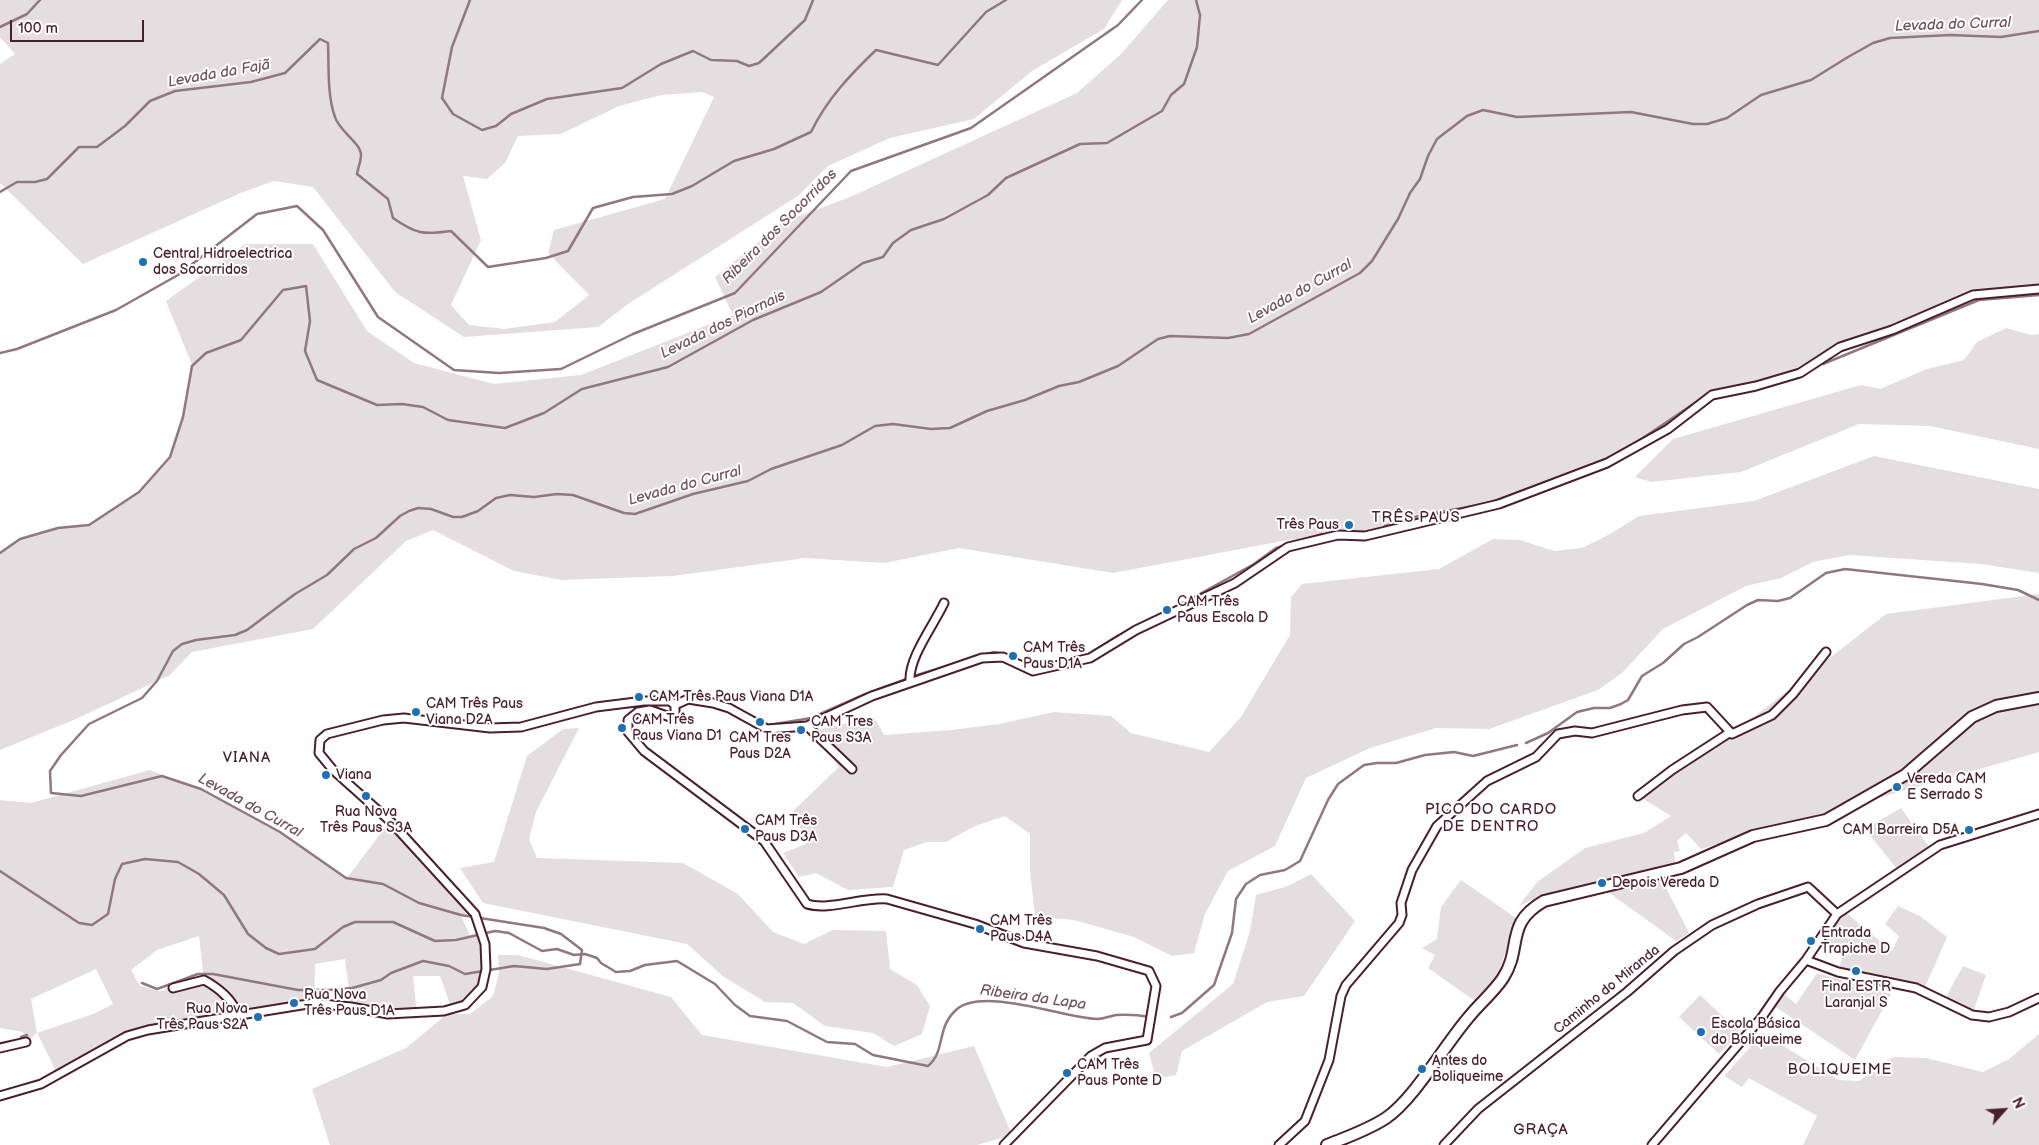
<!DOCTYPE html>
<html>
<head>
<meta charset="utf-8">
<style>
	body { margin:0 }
	#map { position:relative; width:2039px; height:1145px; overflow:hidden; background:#fff; font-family:"Balsamiq Sans",sans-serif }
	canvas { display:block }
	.north { position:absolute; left:1979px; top:1085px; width:50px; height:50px; -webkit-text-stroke:4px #fff; paint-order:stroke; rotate:64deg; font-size:14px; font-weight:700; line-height:20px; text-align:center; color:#4a1f2b }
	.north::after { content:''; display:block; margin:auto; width:18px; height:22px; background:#4a1f2b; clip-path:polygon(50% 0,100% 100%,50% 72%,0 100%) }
	.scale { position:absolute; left:10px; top:20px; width:134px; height:22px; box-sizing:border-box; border:2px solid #4a1f2b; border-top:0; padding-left:6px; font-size:15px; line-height:18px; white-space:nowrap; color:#4a1f2b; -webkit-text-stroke:4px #fff; paint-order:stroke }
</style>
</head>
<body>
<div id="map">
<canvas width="2039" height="1145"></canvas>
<div class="north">N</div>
<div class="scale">100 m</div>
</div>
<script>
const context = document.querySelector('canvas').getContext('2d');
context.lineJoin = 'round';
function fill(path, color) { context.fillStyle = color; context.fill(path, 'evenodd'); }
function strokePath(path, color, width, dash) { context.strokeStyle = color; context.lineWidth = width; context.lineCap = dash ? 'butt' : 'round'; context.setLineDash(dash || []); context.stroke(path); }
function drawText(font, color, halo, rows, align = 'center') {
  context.font = font + ' "Balsamiq Sans",sans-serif'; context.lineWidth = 4; context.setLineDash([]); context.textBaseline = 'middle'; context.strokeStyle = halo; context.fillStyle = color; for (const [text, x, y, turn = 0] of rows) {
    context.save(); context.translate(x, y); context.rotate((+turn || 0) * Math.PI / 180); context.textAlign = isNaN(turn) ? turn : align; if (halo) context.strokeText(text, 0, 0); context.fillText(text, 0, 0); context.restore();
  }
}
const green = new Path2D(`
	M0,0H1122L1104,29L1032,71L974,119L890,138L828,166L798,196L628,304L598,327L464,337L395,292L313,187L274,181L243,192L83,264L0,183V64L15,54L0,37ZM702,92L714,97L665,199L554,230L548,253L589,295L555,322L504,329L469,325L451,305L481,240L463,176L487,179L505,163L518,136L561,134L619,106L661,95Z
	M1168,0H2039V289L1973,295L1840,347L1800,373L1712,395L1668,429L1607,463L1499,504L1365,536L1338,535L1288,540L1113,573L959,548L884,563L805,558L673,576L561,580L514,571L433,530L406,541L313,629L192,652L170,675L76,719L0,750V553L20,538L57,527L89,524L139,492L169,457L183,417L192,365L166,301L245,244H313L367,331L414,363L494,384L581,375L733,315L715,277L783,222L850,197L1077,93L1121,54Z
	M2006,328L2031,335L2039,334V449L1930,426L1859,424L1741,472L1651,482L1635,477L1673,439L1861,385L1880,389L1927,369L1964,360L1977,342Z
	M1874,456L2039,489V573L1981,564L1849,555L1813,562L1781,578L1746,586L1663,629L1622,673L1598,690L1489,729L1436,728L1370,748L1306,778L1275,846L1228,871L1205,914L1194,953L1172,956L1134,937L1074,920L1035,917L1030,871V834L1005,816L975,826L946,842H927L904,850L893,887L848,890L816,873L799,877L783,853L806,844L794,810L839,767L813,731L874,717L884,735L951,730L999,724L1054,712L1111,716L1131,733L1209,752L1241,717L1290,635L1291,597L1302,584L1439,569L1493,539L1520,540L1554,551L1582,548L1612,533L1639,516L1754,501Z
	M2039,594V752L1701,849L1686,833L1677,841L1680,851L1674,852L1675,862L1536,898L1519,906L1537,882L1585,848L1644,833L1671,816L1638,796L1732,734L1886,614Z
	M579,728L536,812L529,839L537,858L683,863L738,894L773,932L804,944L833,930L886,931L890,969L917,985L930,1006L922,1034L894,1046L873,1033L825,1026L793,1003L765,1002L724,977L687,944L483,903L460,868L494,862L527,756L563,729Z
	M150,770L201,790L280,832L346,879L387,825L404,839L472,909L461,916L470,935L481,934L486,969L477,994L452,1010L440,976H413L417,1014L351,1007L345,959L315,964L314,1003L135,1034L58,1075L37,1033L29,1040L23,1032L0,1028V800L31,803ZM199,936L204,980L159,991L140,986L131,970L157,950ZM96,969L113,1004L93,1014L37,1033L31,999Z
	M1901,808L1930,848L1897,869L1865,829Z
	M1311,874L1355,921L1304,996L1267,1002L1182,1051L1176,1075L1156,1079L1149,1053L1233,984L1250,931L1256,895L1288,886Z
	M1461,880L1516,918L1499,973L1475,1001L1428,968L1435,955L1422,948L1437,939L1441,907Z
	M1662,880L1689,933L1676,941L1608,892Z
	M1898,906L1920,916L1947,937L1923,992L1838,972L1844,952L1818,942L1844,911L1892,951L1899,936L1885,924Z
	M498,955H518L671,997L702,1035L887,1067L974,1046L1012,1135L977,1145H330L312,1089L406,1048L447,1014H470L493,996L499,973Z
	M1963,966L1986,975L1972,1015L1943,1002Z
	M1817,973L1891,994L1855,1060L1771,1004L1780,991L1796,1004Z
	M1700,995L1740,1032L1719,1054L1679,1017Z
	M1763,1033L1838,1080L1859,1081L1893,1057L1926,1058L1983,1072L2009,1059L2039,1034V1145H1803L1817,1116L1749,1078L1742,1087L1724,1076Z`);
const stream = new Path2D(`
	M470,0L452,47L442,98L453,114L482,130L496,126L511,114L547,99L622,88L661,64L693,51L711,60L737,61L749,66L759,63L805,20L813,0
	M0,27L27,14L40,0
	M0,192L17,182H35L47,179L79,147H97L125,126L150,101L175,91L251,82L285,73L320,39L328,43C329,66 327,95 335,117C339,131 361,143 361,155C361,161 358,168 357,174L388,199L393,218C416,234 423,235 451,231L488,267L546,258L568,251L593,208L633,197L672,194L692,186L734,161L774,149L811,132C827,99 850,75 876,50L938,65L986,12L1006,0
	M0,353L17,349L116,310L178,275L257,214L297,206L323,230L378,317L454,370L499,373L561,369L633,334L735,293L851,171L971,128L1118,25L1142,0
	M1823,364L1979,300L2039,295
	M1768,379L1789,373
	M1637,442L1711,392
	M1385,526L1419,516L1489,503L1576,471
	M0,553L20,539L58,528L89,525L139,492L170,457L183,417L192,366L206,353L241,340L283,290L306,286L310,321L305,351L317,380L377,405L402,404L423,407L448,420L505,428L544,413L582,389L668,367L753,320L821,292L863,263L883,257L893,243L911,230L944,219L988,195L1006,178L1080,144L1107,143L1162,111L1171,95L1184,84L1197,47L1200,15L1196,0
	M1178,606L1254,564L1276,548L1322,534
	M983,655L994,652L1005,654
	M1076,658L1089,654L1119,635
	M769,725L811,718L863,695L917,675L964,661
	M1526,743L1548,733L1577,712L1594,708H1610L1621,704L1628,700L1642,676L1663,663L1684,644L1698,637L1747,605L1758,600L1778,601L1790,598L1826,573L1845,569L1982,584L2018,590L2039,600
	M0,871L79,923L92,925L108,914L115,879L122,864L145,859L178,862L199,874L224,895L248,934L266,948L279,954L315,949L343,927L355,922H393L435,941L456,940L495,931L509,933L542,951L557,949L574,955L585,954L597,958L601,963L616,972L630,971L645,965L677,961L715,984L735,1005L750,1016L787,1021L827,1042L855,1044L873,1055L928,1066C946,1051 936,1028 956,1010C982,986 1064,1018 1097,1019C1103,1019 1110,1016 1116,1015C1128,1014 1139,1015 1150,1017
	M142,983L157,989L198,974H213L298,990H329L352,988L381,980L391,973L423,961L449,966L465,974L514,966L547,969L580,964L582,950L561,934L544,928L461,915L419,903L383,884L346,878L280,832L201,789L162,776L81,796L51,793L50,771L61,755L89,724L142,698L157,681L173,651L182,644L196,640L235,635L247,630L295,594L327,575L354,549L376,538L400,516L409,511L418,508L431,509L453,517H462L478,511L496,498L510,495L534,497L557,494L573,495L624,513L635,514L693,494L748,481L771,469L842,445L875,426L893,424L931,429L950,428L987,411L1025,400L1059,386L1079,382L1118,366L1158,339L1170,336L1228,338L1249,334L1360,273L1372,261L1398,219L1410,193L1420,179L1428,156L1437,139L1467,116L1483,110L1517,117L1631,112L1693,124H1707L1727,118L1761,95L1811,80L1848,57L1873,43L1890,38L1950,35L2001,37L2039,31
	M1171,1017L1182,1013L1214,985L1232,933L1236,899L1246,884L1260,875L1285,870L1300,861L1328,800L1338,784L1364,765L1377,763H1396L1425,755L1454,752L1473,756L1517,745
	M21,1037L27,1035
	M0,1044L10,1042`);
const minor = new Path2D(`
	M910,682C908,658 934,625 944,603
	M675,705L688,699L713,703L729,708L767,729L807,726L872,696L982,658L1003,657L1033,671L1090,658L1136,630L1235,583L1288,547L1338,535L1365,536L1499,504L1607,463L1668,429L1712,395L1756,386L1800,373L1840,347L1892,330L1973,295L2039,289
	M675,705V714L670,717L650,710L638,712L628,720V732L644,751L764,841L807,904C828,911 862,897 887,899L975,924L1024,943L1097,956L1149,971L1156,986L1147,1040L1105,1048L1091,1056L1004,1145
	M807,726L852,769
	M1638,796L1672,770L1729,733
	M1806,960L1838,972L1916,988L1972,1015L1989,1017L2009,1012L2039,998
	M173,988L204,980C217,987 234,1000 237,1015
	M0,1048L26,1042
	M0,1096L41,1084L127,1036L148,1030L314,1003L351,1007L388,1014L444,1011L465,1005L482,987L486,969L485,944L475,914L391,822L333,770L319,753L320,740L327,734L383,720L404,718L490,728L521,727L596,707L644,701H670L675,705
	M1279,1145L1305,1121L1329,1060L1341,996L1346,985L1399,923L1402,915L1401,903L1412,870L1437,826L1487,781L1536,757L1558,734L1575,731L1592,733L1682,710L1707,707L1732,734L1772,715L1793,694L1826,652
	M1444,1145L1478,1109L1627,992L1674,951L1712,925L1758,904L1808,887L1837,914
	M1652,1145L1762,1017L1780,991L1806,960L1837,914L1940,845L2039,814`);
const secondary = new Path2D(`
	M1327,1145C1347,1137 1368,1130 1386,1118C1414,1099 1444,1046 1468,1018C1479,1004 1493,993 1503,978C1523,947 1504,924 1544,901L1681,868L1753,836L1826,820L1905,775L1972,717L1996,706L2039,698`);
const markers = [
	[143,262,5,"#1f6fb2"],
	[1349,525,5,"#1f6fb2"],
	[1167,610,5,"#1f6fb2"],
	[1013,656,5,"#1f6fb2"],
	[639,697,5,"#1f6fb2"],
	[416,712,5,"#1f6fb2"],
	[760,722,5,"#1f6fb2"],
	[622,728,5,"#1f6fb2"],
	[801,730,5,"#1f6fb2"],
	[326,775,5,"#1f6fb2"],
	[1897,787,5,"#1f6fb2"],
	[366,796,5,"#1f6fb2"],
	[745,829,5,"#1f6fb2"],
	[1969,830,5,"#1f6fb2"],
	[1602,883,5,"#1f6fb2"],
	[980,929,5,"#1f6fb2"],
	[1811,941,5,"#1f6fb2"],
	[1856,971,5,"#1f6fb2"],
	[294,1003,5,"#1f6fb2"],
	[258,1017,5,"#1f6fb2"],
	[1701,1032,5,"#1f6fb2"],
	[1422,1069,5,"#1f6fb2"],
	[1067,1073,5,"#1f6fb2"]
];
const poiNames = [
	["Central Hidroelectrica",153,254],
	["dos Socorridos",153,270],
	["Três Paus",1339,525,"right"],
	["CAM Três",1177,602],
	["Paus Escola D",1177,618],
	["CAM Três",1023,648],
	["Paus D1A",1023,664],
	["CAM Três Paus Viana D1A",649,697],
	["CAM Três Paus",426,704],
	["Viana D2A",426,720],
	["CAM Três",632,720],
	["Paus Viana D1",632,736],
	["CAM Tres",811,722],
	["Paus S3A",811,738],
	["CAM Tres",760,738,"center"],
	["Paus D2A",760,754,"center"],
	["Viana",336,775],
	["Vereda CAM",1907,779],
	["E Serrado S",1907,795],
	["Rua Nova",366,812,"center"],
	["Três Paus S3A",366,828,"center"],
	["CAM Três",755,821],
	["Paus D3A",755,837],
	["CAM Barreira D5A",1959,830,"right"],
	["Depois Vereda D",1612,883],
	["CAM Três",990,921],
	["Paus D4A",990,937],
	["Entrada",1821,933],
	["Trapiche D",1821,949],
	["Final ESTR",1856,987,"center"],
	["Laranjal S",1856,1003,"center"],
	["Rua Nova",304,995],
	["Três Paus D1A",304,1011],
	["Rua Nova",248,1009,"right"],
	["Três Paus S2A",248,1025,"right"],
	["Escola Básica",1711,1024],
	["do Boliqueime",1711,1040],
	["Antes do",1432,1061],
	["Boliqueime",1432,1077],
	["CAM Três",1077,1065],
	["Paus Ponte D",1077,1081]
];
const streetNames = [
	["Caminho do Miranda",1607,990,-39]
];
const waterNames = [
	["Levada do Curral",1953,25,-2],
	["Levada da Fajã",219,74,-10],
	["Ribeira dos Socorridos",780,227,-45],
	["Levada do Curral",1300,292,-29],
	["Levada dos Piornais",723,325,-26],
	["Levada do Curral",685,486,-15],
	["Levada do Curral",250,806,29],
	["Ribeira da Lapa",1033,998,8]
];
const neighbourhoodNames = [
	["TRÊS PAUS",1416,518],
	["VIANA",247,758],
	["PICO DO CARDO",1491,810],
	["DE DENTRO",1491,827],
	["BOLIQUEIME",1840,1070],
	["GRAÇA",1541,1130]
];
fill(green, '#e5dee0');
strokePath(stream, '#91787e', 2.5);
strokePath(minor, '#4a1f2b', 11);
strokePath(secondary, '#4a1f2b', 14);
strokePath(minor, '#fff', 7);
strokePath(secondary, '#fff', 10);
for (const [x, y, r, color] of markers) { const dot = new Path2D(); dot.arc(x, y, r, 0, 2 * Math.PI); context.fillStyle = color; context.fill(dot); strokePath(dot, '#fff', 2); }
drawText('14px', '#4a1f2b', '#fff', poiNames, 'left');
drawText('14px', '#4a1f2b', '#fff', streetNames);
drawText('italic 15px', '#74535c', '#fff', waterNames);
context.letterSpacing = '1px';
drawText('15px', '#4a1f2b', '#fff', neighbourhoodNames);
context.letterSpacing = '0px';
</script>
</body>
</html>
